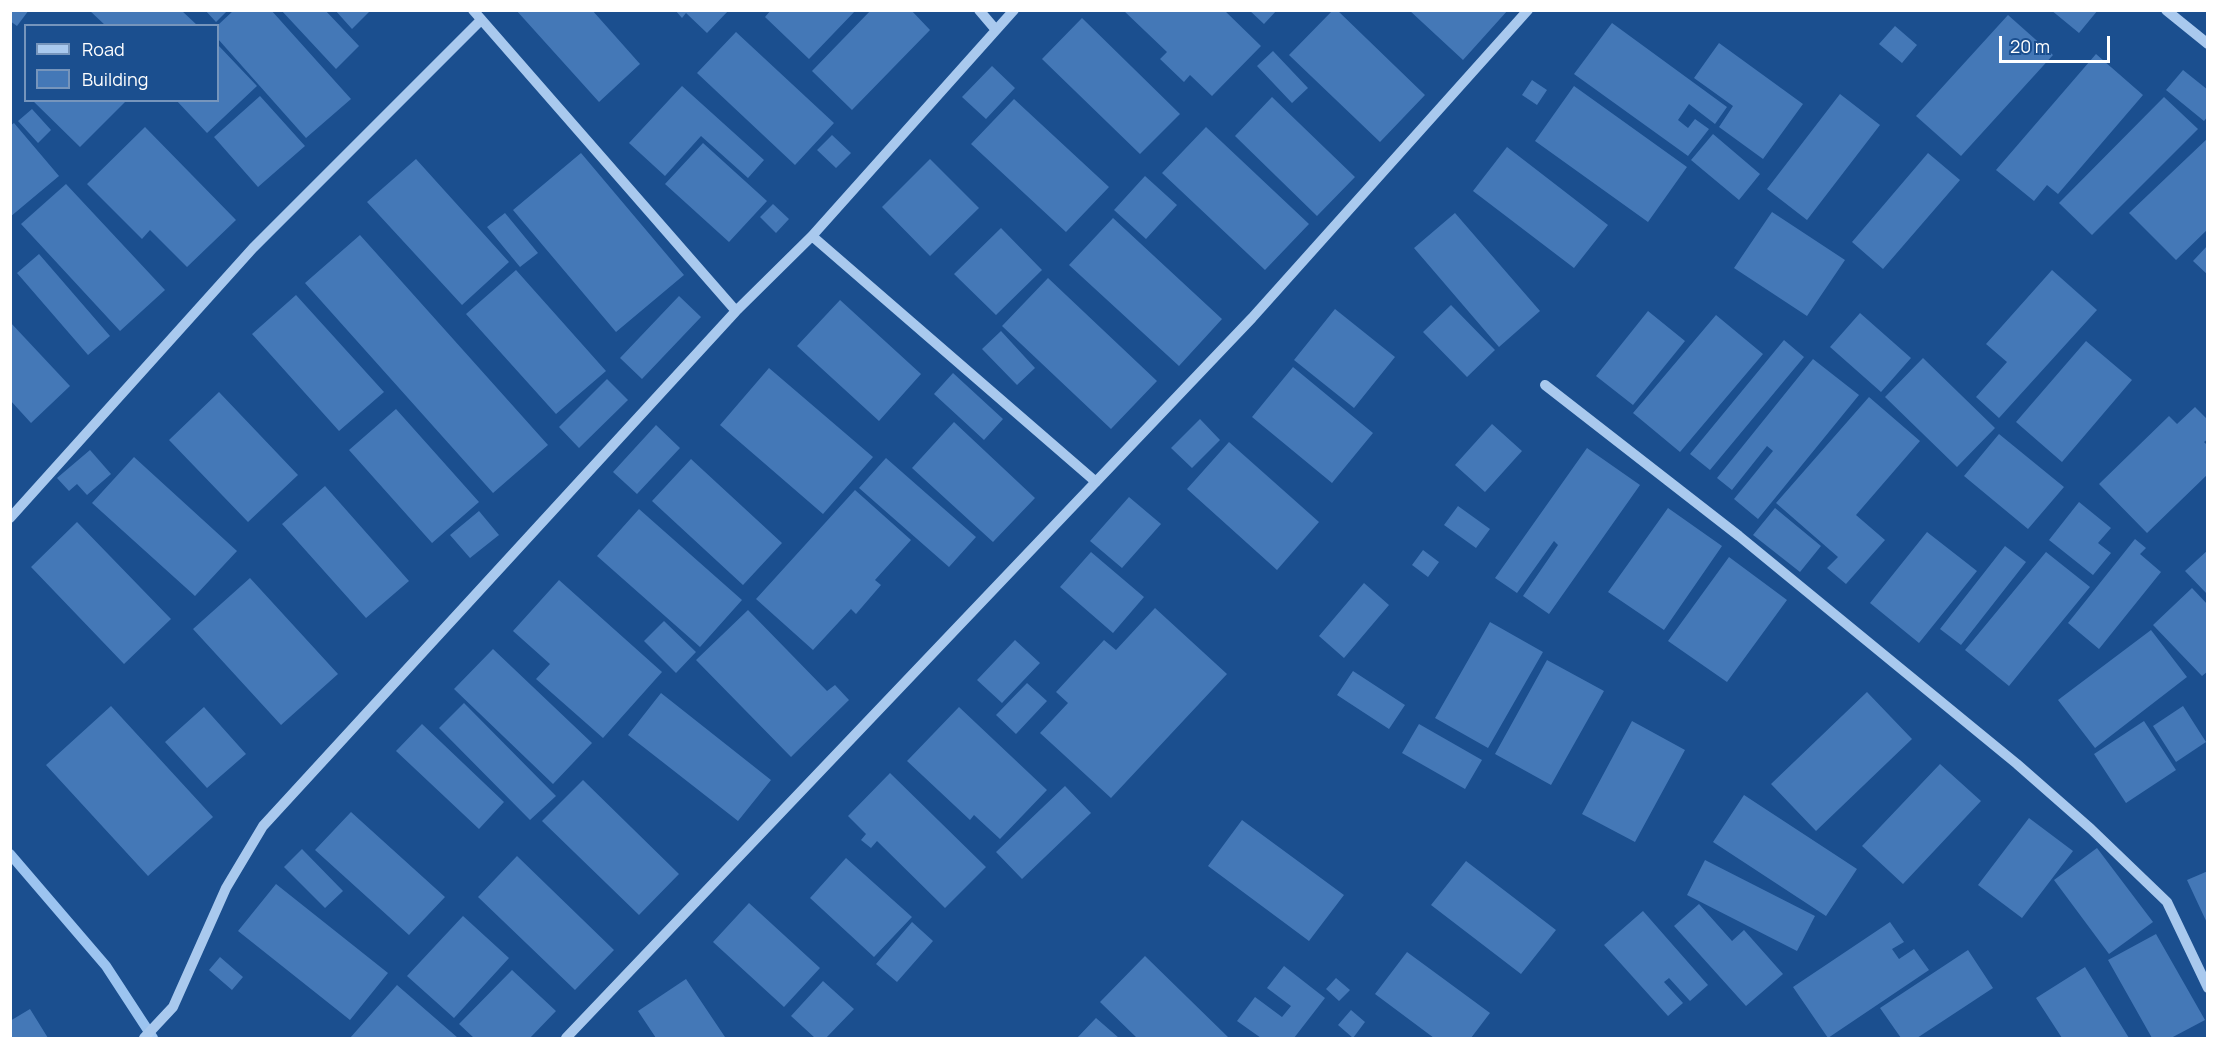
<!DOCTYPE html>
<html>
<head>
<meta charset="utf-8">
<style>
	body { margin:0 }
	#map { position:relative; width:2218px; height:1049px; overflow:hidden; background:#1b4f8f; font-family:Manrope,sans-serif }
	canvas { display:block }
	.frame { position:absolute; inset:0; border:12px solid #fff; pointer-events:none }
	.legend { position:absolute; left:24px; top:24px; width:195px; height:78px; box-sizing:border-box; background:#1b4f8f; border:2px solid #7695bc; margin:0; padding:8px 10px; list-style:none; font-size:18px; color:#fff }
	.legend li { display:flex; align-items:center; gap:12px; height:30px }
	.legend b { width:30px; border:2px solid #7695bc }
	.scale { position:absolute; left:1999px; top:36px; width:111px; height:27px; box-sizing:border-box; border:3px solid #fff; border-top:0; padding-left:8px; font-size:18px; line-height:21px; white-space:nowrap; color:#fff; -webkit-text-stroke:4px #1b4f8f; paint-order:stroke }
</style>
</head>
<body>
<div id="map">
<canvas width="2218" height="1049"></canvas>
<div class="frame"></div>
<ul class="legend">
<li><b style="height:8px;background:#a9c9ee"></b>Road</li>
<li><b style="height:16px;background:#4478b7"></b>Building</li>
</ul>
<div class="scale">20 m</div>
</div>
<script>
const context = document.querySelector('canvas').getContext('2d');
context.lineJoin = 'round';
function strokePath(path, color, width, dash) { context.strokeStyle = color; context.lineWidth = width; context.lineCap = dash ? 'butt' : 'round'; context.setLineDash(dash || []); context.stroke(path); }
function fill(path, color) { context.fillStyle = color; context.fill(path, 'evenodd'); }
const stream = new Path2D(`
	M10,854L106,966L153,1038`);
const building = new Path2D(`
	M10,10H29L17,26L10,21Z
	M89,10H181L198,26H106Z
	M205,10H228L216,22Z
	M234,10H271L351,99L306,138L218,39V25Z
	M281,10H325L359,46L336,69Z
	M335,10H371L352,29Z
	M516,10H592L640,64L599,102Z
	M675,10H729L707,33L686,13L682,18Z
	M771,10H856L809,59L765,17Z
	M871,10H911L930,30L852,110L812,71Z
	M1123,10H1224L1261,46L1212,96L1190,75L1184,82L1160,59L1167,52Z
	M1249,10H1277L1264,24Z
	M1333,10H1337L1425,95L1380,142L1289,55Z
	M1409,10H1508L1463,60Z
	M2051,10H2098L2079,33Z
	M2008,15L2053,55L1961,156L1916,116Z
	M1082,18L1180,114L1140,154L1042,59Z
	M1612,23L1727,107L1715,124L1689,104L1678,120L1688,128L1695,119L1709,129L1688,156L1574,74Z
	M1895,26L1917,45L1902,63L1879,44Z
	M736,32L834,123L795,165L697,73Z
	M1719,43L1803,104L1763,159L1719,127L1733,106L1694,78Z
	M218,45L257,86L207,133L176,100H218Z
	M1273,51L1308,88L1292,103L1257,66Z
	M2096,54L2143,95L2058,194L2047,185L2034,201L1996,170Z
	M992,66L1015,88L986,119L962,97Z
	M2183,70L2208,90V116L2204,121L2166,90Z
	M1532,80L1547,90L1537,105L1522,95Z
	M682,86L764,160L748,178L701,136L665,176L629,143Z
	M1574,86L1687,167L1648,222L1535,141Z
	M1840,94L1880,125L1807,220L1767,189Z
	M260,96L305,146L258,187L214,137Z
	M1272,97L1355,177L1317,216L1235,136Z
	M2164,97L2198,129L2092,235L2059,203Z
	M1014,99L1109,187L1066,232L971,144Z
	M32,100H127L80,147Z
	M32,109L51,130L38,143L18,121Z
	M14,123L59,176L10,217V126Z
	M145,127L236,220L187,267L150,230L142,239L87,184Z
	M1206,127L1309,224L1265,270L1162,173Z
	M1713,134L1760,174L1739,200L1691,160Z
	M832,135L851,153L836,168L817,150Z
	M2208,138V229L2176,260L2129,213Z
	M703,143L767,201L729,242L665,184Z
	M1507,147L1608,225L1574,268L1473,191Z
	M581,153L684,275L616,332L513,210Z
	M1928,153L1960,180L1883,269L1852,242Z
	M416,159L509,262L462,305L367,202Z
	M930,159L979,208L930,256L882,207Z
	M1145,176L1177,205L1146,239L1114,210Z
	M66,184L165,290L120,331L21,224Z
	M773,204L789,219L776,233L760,217Z
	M1772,212L1845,260L1807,316L1734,268Z
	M505,213L538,253L520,267L487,227Z
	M1455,213L1540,311L1499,347L1414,248Z
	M1113,218L1222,319L1179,366L1069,265Z
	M1001,228L1042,270L996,315L954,274Z
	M360,235L548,445L493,493L305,283Z
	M2208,245V275L2193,261Z
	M39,254L110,336L88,355L17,273Z
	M516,270L606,371L556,414L466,314Z
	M2052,270L2097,310L1999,418L1976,397L2007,362L1986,344Z
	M1048,278L1157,381L1111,429L1002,326Z
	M296,295L384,392L339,431L252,334Z
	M679,296L701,317L642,379L620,358Z
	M840,300L921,374L879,421L797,346Z
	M1451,305L1495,350L1467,377L1423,332Z
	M1335,309L1395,357L1354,408L1294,360Z
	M1648,311L1685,341L1633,405L1596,376Z
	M1860,313L1911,358L1881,392L1830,347Z
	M1716,315L1763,354L1680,452L1633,413Z
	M10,322L70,386L31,423L10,400Z
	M1001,331L1035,368L1017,385L982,349Z
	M1784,340L1804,357L1710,470L1690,454Z
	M2086,341L2132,380L2062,462L2016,422Z
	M1923,358L1995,428L1957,467L1885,397Z
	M1813,359L1859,395L1758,519L1734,499L1773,451L1767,446L1732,490L1717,478Z
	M1293,367L1373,433L1332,483L1252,417Z
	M769,368L873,457L823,514L720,425Z
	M953,373L1003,419L984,440L934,394Z
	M607,379L628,400L579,448L559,427Z
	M219,392L298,475L248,522L169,440Z
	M1869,397L1920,441L1856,515L1885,540L1846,584L1827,568L1838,557L1776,503Z
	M2195,407L2208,420V439L2204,442L2208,446V474L2147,533L2099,484L2169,416L2177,424Z
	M396,409L479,502L432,543L349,450Z
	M1200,419L1220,440L1192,468L1171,448Z
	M954,422L1035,498L993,542L912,468Z
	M1492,424L1522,451L1485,492L1455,465Z
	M656,425L680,448L637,494L613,472Z
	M1999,434L2064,487L2028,529L1964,476Z
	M1229,442L1319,522L1277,570L1187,489Z
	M1587,448L1640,485L1549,614L1523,596L1558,545L1554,541L1517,593L1495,578Z
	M90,450L111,474L87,495L77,484L69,491L57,478Z
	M134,457L237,551L195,596L92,503Z
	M886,458L976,537L949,567L859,488Z
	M691,459L782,543L743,585L652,501Z
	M325,486L409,581L366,618L282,524Z
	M855,490L911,540L875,580L881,585L856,614L851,609L813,650L756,599Z
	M1129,497L1161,524L1122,568L1090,541Z
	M2079,502L2111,528L2098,543L2111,553L2093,575L2049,540Z
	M1458,506L1490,529L1476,548L1444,525Z
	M1668,508L1722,546L1664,630L1608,592Z
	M1775,508L1821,546L1800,572L1753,535Z
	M639,509L742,600L700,647L597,556Z
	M479,511L499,535L470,558L450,535Z
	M77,522L171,619L124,664L31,567Z
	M1927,532L1977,571L1919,643L1870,603Z
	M2135,539L2146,548L2140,554L2161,572L2099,649L2068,623Z
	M2005,546L2026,562L1961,645L1940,629Z
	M1423,550L1439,562L1428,577L1412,565Z
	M2208,550V595L2185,571Z
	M1091,552L1144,597L1113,633L1060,587Z
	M2046,552L2090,587L2009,686L1965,650Z
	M1729,557L1787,600L1727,682L1668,641Z
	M250,578L338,674L281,725L193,629Z
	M559,580L662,672L603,738L536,679L550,664L513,631Z
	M1364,583L1389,605L1344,658L1319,636Z
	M2192,588L2208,605V671L2202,676L2153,625Z
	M1155,608L1227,674L1111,798L1040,733L1068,703L1056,692L1104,640L1116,650Z
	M748,610L827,691L835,685L849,700L791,757L696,660Z
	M664,621L696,652L676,673L644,641Z
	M1490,622L1543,652L1488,748L1435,718Z
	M2151,630L2187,677L2095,748L2058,700Z
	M1015,640L1040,663L1002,703L977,680Z
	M493,649L592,743L553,784L454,689Z
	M1547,660L1604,691L1551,785L1495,754Z
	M1353,671L1405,705L1389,729L1337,695Z
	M1027,683L1047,701L1016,734L996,715Z
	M1867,692L1912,739L1816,831L1771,784Z
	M661,693L771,780L738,821L628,735Z
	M464,703L556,796L530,820L439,728Z
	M111,706L213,817L148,876L46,765Z
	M2183,706L2206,742L2176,762L2153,726Z
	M204,707L246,754L207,788L165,742Z
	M959,707L1047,790L1000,839L974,815L970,820L907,761Z
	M1632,721L1685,750L1635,842L1582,814Z
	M2144,721L2176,770L2126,803L2094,754Z
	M422,724L504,802L479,829L396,751Z
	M1419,724L1482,760L1465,789L1402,753Z
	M1940,764L1981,801L1903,884L1862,846Z
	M890,773L986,867L945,908L877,841L871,848L861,840L866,834L848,816Z
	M583,780L679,874L639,915L542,821Z
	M1065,786L1091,813L1022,879L996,852Z
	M1744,795L1857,869L1826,916L1713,842Z
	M351,812L445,897L409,935L315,850Z
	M2029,818L2073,851L2022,918L1978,885Z
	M1242,820L1344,895L1309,941L1208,866Z
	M2097,848L2153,922L2109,954L2054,880Z
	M302,849L343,891L325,908L284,867Z
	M517,856L614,950L575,990L478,897Z
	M846,858L912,917L874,957L810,898Z
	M1705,860L1815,916L1797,951L1687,895Z
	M1466,861L1556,930L1521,974L1431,905Z
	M2208,871V925L2187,880Z
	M276,884L388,973L350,1020L238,931Z
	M749,903L820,968L784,1007L713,942Z
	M1699,904L1732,941L1744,930L1783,974L1746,1006L1674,926Z
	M1643,911L1708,985L1690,1001L1669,978L1664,982L1683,1003L1668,1016L1604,945Z
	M463,916L509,958L454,1018L407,976Z
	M912,922L933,941L897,982L876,964Z
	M1890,922L1904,942L1892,949L1899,959L1914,949L1929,970L1828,1038L1793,987Z
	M2156,934L2205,1020L2171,1038H2152L2108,960Z
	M1968,950L1993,988L1917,1038H1901L1880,1008Z
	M1407,952L1490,1013L1471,1038H1434L1375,994Z
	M1145,956L1229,1038H1137L1100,1002Z
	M220,957L243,977L232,990L209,970Z
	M1284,966L1325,998L1294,1038H1261L1237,1021L1255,997L1282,1017L1291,1006L1267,988Z
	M2085,967L2129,1038H2062L2036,998Z
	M512,970L556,1011L530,1038H474L459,1024Z
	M1336,978L1350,990L1339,1001L1326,989Z
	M686,979L725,1037L723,1038H656L638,1011Z
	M823,981L854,1009L826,1038H815L791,1016Z
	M397,985L458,1038H350Z
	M30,1009L48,1038H10V1021Z
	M1351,1010L1365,1022L1353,1038L1338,1025Z
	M1096,1018L1119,1038H1077Z`);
const minor = new Path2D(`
	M473,10L736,311
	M979,10L996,30
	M2166,10L2208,44
	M812,236L1096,482
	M1545,385L1739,536L2017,764L2091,829L2167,902L2208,988
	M10,518L253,248L481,20
	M144,1038L173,1007L226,888L263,826L736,311L812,236L1014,10
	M566,1038L1252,318L1528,10`);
strokePath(stream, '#9cc4f0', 10);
fill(building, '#4478b7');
strokePath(minor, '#a9c9ee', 10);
</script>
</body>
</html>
